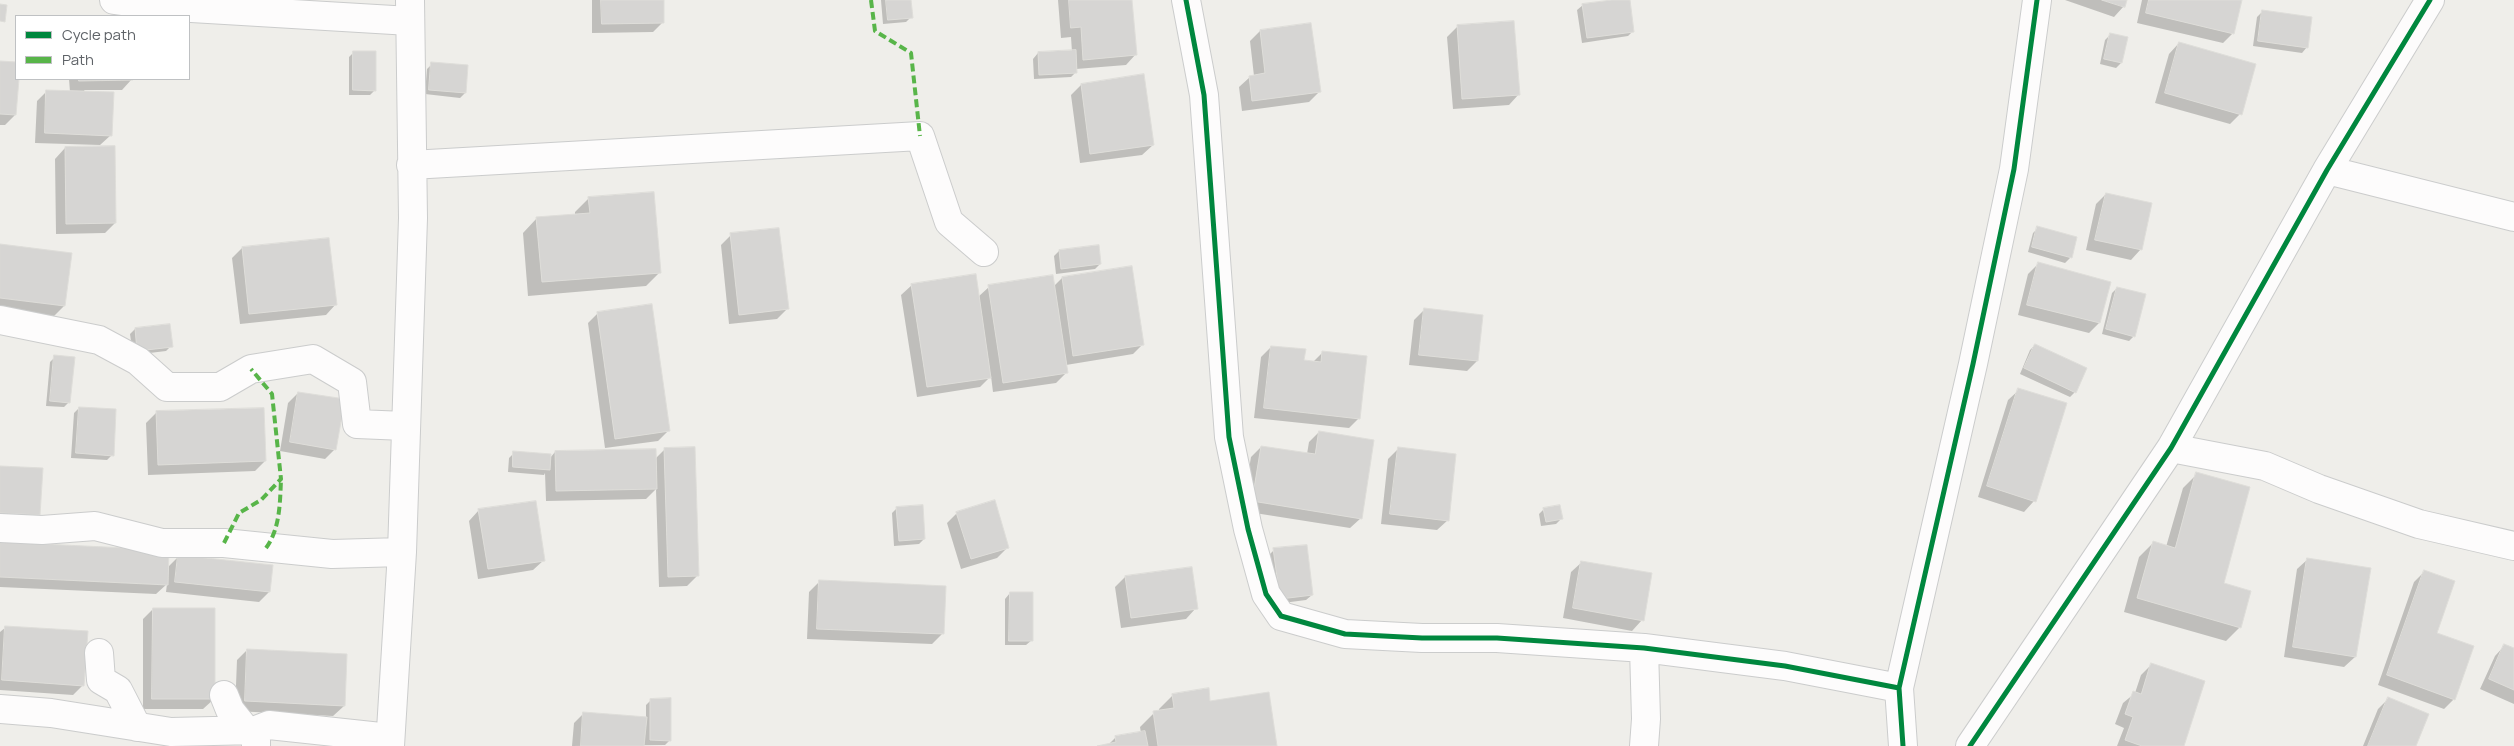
<!DOCTYPE html>
<html>
<head>
<meta charset="utf-8">
<style>
	body { margin:0 }
	#map { position:relative; width:2514px; height:746px; overflow:hidden; background:#efeeea; font-family:Manrope,sans-serif }
	canvas { display:block }
	.legend { position:absolute; left:15px; top:15px; width:175px; height:65px; box-sizing:border-box; background:#fff; border:1px solid #bfc1c3; margin:0; padding:6px 9px; list-style:none; font-size:15px; color:#5f6368 }
	.legend li { display:flex; align-items:center; gap:10px; height:25px }
	.legend b { width:25px; border:1px solid #bfc1c3 }
</style>
</head>
<body>
<div id="map">
<canvas width="2514" height="746"></canvas>
<ul class="legend">
<li><b style="height:6px;background:#00873e"></b>Cycle path</li>
<li><b style="height:6px;background:#58b549"></b>Path</li>
</ul>
</div>
<script>
const context = document.querySelector('canvas').getContext('2d');
context.lineJoin = 'round';
function fill(path, color) { context.fillStyle = color; context.fill(path, 'evenodd'); }
function strokePath(path, color, width, dash) { context.strokeStyle = color; context.lineWidth = width; context.lineCap = dash ? 'butt' : 'round'; context.setLineDash(dash || []); context.stroke(path); }
const shadow = new Path2D(`
	M592,0H663V22L653,32L592,33Z
	M881,0H910L911,17L906,22L883,24Z
	M1058,0H1131L1136,54L1126,65L1076,69V72L1071,77L1034,79L1033,59L1038,53L1072,52L1071,37L1061,38Z
	M1628,0L1633,31L1628,36L1582,43L1577,10L1583,5Z
	M2065,0H2126L2124,6L2114,17Z
	M2142,0H2240L2233,33L2223,43L2137,23Z
	M2262,12L2307,47L2302,53L2253,46L2257,17Z
	M1457,27L1519,94L1509,105L1453,109L1447,37Z
	M1260,31L1319,92L1309,102L1242,111L1239,87L1250,77L1254,76L1250,41Z
	M2110,35L2121,63L2116,68L2100,64L2105,40Z
	M2179,43L2240,114L2230,124L2155,103L2169,54Z
	M354,52L375,90L370,95H349V57Z
	M0,62L16,63L18,79L15,115L5,125H0Z
	M432,64L465,93L460,98L425,94L427,69Z
	M69,79H132L122,90H84L111,135L100,145L35,143L37,101L47,91L70,92Z
	M1081,85L1153,145L1142,155L1080,163L1071,95Z
	M65,148L115,223L105,233L56,234L55,159Z
	M2106,194L2141,249L2131,260L2086,250L2096,204Z
	M589,198L660,272L646,286L528,296L523,233L537,218L575,215V212Z
	M2038,228L2076,238L2070,258L2065,263L2028,252L2033,233Z
	M731,235L787,309L777,319L729,324L721,245Z
	M0,245L64,306L54,316L0,309Z
	M242,248L336,304L326,315L240,324L232,258Z
	M1059,251L1100,264L1095,269L1056,274L1054,256Z
	M2038,264L2099,323L2089,333L2018,315L2028,274Z
	M1131,268L1143,344L1133,354L1066,365L1067,372L1056,383L993,392L991,376L980,387L917,397L901,295L912,285L978,297L989,287H1053L1062,278Z
	M2117,288L2134,336L2129,341L2102,334L2112,293Z
	M1424,310L1477,361L1467,371L1409,365L1414,320Z
	M598,313L668,431L658,441L605,448L588,323Z
	M135,329L171,346L166,351L133,355L130,334Z
	M2035,345L2075,392L2070,397L2020,374L2030,350Z
	M1271,347L1303,361L1313,362L1323,352L1359,418L1349,428L1254,418L1261,357Z
	M55,357L69,402L64,407L46,406L50,362Z
	M2019,390L2034,501L2024,512L1978,497L2008,400Z
	M298,393L335,449L325,459L280,451L288,403Z
	M79,408L112,455L107,460L71,458L74,413Z
	M156,413L265,461L255,471L148,475L146,423Z
	M1319,432L1361,518L1350,528L1242,511L1251,457L1261,447L1307,454L1309,442Z
	M665,449L697,576L687,586L659,587L656,489L646,499L546,501L545,473L544,475L508,472L509,458L514,453L550,458L555,452L655,459Z
	M1398,449L1448,520L1437,530L1381,524L1388,459Z
	M0,467L39,515L29,525L0,523Z
	M2197,474L2222,584L2240,627L2226,641L2124,612L2139,557L2153,543L2166,547L2183,488Z
	M897,508L924,539L919,544L894,546L892,513Z
	M1544,509L1561,519L1556,524L1541,526L1539,514Z
	M479,510L544,560L533,570L478,579L469,521Z
	M957,513L1007,548L997,558L961,569L947,523Z
	M0,543L167,568L179,556L269,592L259,602L166,592L167,584L156,594L0,587Z
	M1274,550L1312,595L1306,600L1275,604L1269,555Z
	M2308,559L2355,657L2344,667L2284,657L2297,569Z
	M1582,562L1642,620L1632,631L1563,618L1571,572Z
	M2425,571L2436,634L2454,699L2444,709L2378,685L2414,582Z
	M1125,577L1196,608L1186,619L1121,628L1115,587Z
	M819,582L942,634L932,644L807,639L809,592Z
	M1010,593L1032,640L1026,645H1005V599Z
	M153,609L214,699L203,709H143V619Z
	M6,627L83,685L73,695L0,690V632Z
	M2505,645L2514,650V704L2480,689L2495,656Z
	M247,650L344,706L333,716L235,711L237,660Z
	M2151,665L2182,746H2117L2124,728L2115,724L2123,703L2135,693L2141,675Z
	M1173,695L1276,746H1103L1108,745L1115,738L1141,733L1140,727L1154,713L1159,712V709Z
	M2388,699L2415,746H2363L2378,709Z
	M651,700L670,740L665,745L572,746L574,723L584,713L646,718V705Z`);
const building = new Path2D(`
	M601,0H664V23L602,24Z
	M886,0H911L913,18L888,20Z
	M1069,0H1132L1137,55L1083,60L1081,27L1071,28Z
	M1612,0H1630L1634,32L1587,38L1582,4Z
	M2102,0H2127L2125,7Z
	M2149,0H2242L2234,34L2146,13Z
	M0,4L7,5L5,22L0,21Z
	M2262,10L2312,17L2308,48L2258,41Z
	M1514,21L1520,95L1462,99L1457,25Z
	M1311,23L1321,92L1252,101L1249,76L1265,73L1260,30Z
	M2110,33L2128,37L2122,63L2104,59Z
	M2179,42L2256,64L2242,115L2165,93Z
	M1076,50L1077,73L1039,75L1038,52Z
	M353,51H376V91L353,90Z
	M0,61L16,62V79H19L16,115L0,114Z
	M431,62L468,65L466,93L429,90Z
	M1144,74L1154,145L1090,154L1081,84Z
	M79,79H133V80L79,81Z
	M46,90L114,92L112,136L45,133Z
	M115,146L116,223L66,224L65,147Z
	M654,192L661,273L542,282L536,217L590,213L588,197Z
	M2106,193L2152,203L2142,250L2095,240Z
	M2037,226L2077,237L2072,258L2032,247Z
	M779,228L789,309L739,315L730,233Z
	M329,238L337,305L249,314L242,247Z
	M0,244L72,253L65,306L0,298Z
	M1099,245L1101,264L1061,269L1059,250Z
	M2038,262L2111,282L2100,323L2027,305Z
	M1132,266L1144,345L1073,356L1062,277Z
	M976,274L991,378L927,387L911,284Z
	M1053,275L1068,373L1003,383L988,285Z
	M2117,287L2146,294L2135,337L2106,329Z
	M652,304L670,431L615,439L597,312Z
	M1424,308L1483,315L1478,361L1419,355Z
	M170,324L173,347L137,351L135,328Z
	M2035,344L2087,368L2076,393L2024,368Z
	M1271,346L1306,349L1304,360L1321,362L1322,351L1367,356L1360,419L1264,408Z
	M54,355L75,357L70,403L50,401Z
	M2018,388L2067,403L2036,502L1987,486Z
	M298,392L345,399L336,450L290,442Z
	M79,407L116,409L114,456L76,453Z
	M264,408L266,461L158,465L156,411Z
	M1319,431L1374,440L1362,519L1252,501L1261,446L1315,454Z
	M695,447L699,576L668,577L664,448Z
	M1398,447L1456,454L1449,521L1390,514Z
	M656,449L657,489L556,491L555,451Z
	M513,451L551,454L550,470L513,467Z
	M0,466L43,468L40,515L0,513Z
	M2196,472L2250,487L2224,583L2251,591L2241,628L2137,598L2153,541L2175,548Z
	M995,500L1009,548L971,559L956,512Z
	M536,501L545,561L488,569L478,509Z
	M923,505L925,539L899,541L896,507Z
	M1560,505L1563,519L1546,522L1543,508Z
	M0,542L169,550L168,585L0,577Z
	M1307,545L1313,595L1280,599L1273,548Z
	M178,555L273,565L270,592L175,582Z
	M2307,558L2371,568L2356,657L2293,647Z
	M1581,561L1652,573L1644,621L1573,608Z
	M1192,567L1198,609L1131,618L1125,576Z
	M2424,570L2455,581L2437,633L2474,646L2455,700L2387,675Z
	M819,580L946,586L944,634L817,629Z
	M1010,592H1033V641H1009Z
	M153,608H215V699H152Z
	M5,626L88,631L84,686L2,680Z
	M2504,644L2514,648V690L2489,679Z
	M247,649L347,654L345,706L245,701Z
	M2151,663L2205,681L2184,746H2142L2125,740L2133,717L2125,714L2133,691L2141,694Z
	M1209,688L1210,701L1269,692L1277,746H1158L1153,711L1174,708L1172,694Z
	M2388,697L2429,714L2416,746H2368Z
	M671,698V741L650,740V699Z
	M583,712L647,717L644,746H581Z
	M1145,731L1148,746H1097L1116,742L1115,736Z`);
const minor = new Path2D(`
	M114,0L158,6L410,21
	M1186,0L1204,95L1229,437L1248,529L1266,594L1281,616L1345,634L1422,638H1497L1644,648L1785,666L1899,688
	M411,165L920,136L949,222L984,252
	M2327,170L2514,217
	M0,320L99,340L138,361L167,387H220L251,369L313,359L352,382L357,424L405,426
	M2171,448L2265,466L2319,489L2419,524L2514,546
	M0,528L42,530L95,526L162,543H224L332,554L402,552
	M99,653L101,680L118,690L137,727
	M224,695L230,710L246,730
	M0,709L51,713L171,732L256,730
	M256,746V730L269,725L390,738
	M390,746L402,552L413,218L410,0
	M1644,746L1646,719L1644,648
	M1903,746L1899,688L1973,364L2014,169L2037,0
	M1970,746L2171,448L2327,170L2430,0`);
const quiet = new Path2D(`
	M871,0L875,31L911,53L920,136
	M224,543L239,513L261,500L281,479L272,394L251,369
	M266,548C280,529 280,503 281,479`);
const cycleway = new Path2D(`
	M1186,0L1204,95L1229,437L1248,529L1266,594L1281,616L1345,634L1422,638H1497L1644,648L1785,666L1899,688
	M1903,746L1899,688L1973,364L2014,169L2037,0
	M1970,746L2171,448L2327,170L2430,0`);
fill(shadow, '#0003');
fill(building, '#d6d5d3');
strokePath(building, '#deddd9', 1);
strokePath(minor, '#cbcccc', 30);
strokePath(minor, '#fdfcfc', 28);
strokePath(quiet, '#58b549', 4, [8, 4]);
strokePath(cycleway, '#00873e', 5);
</script>
</body>
</html>
